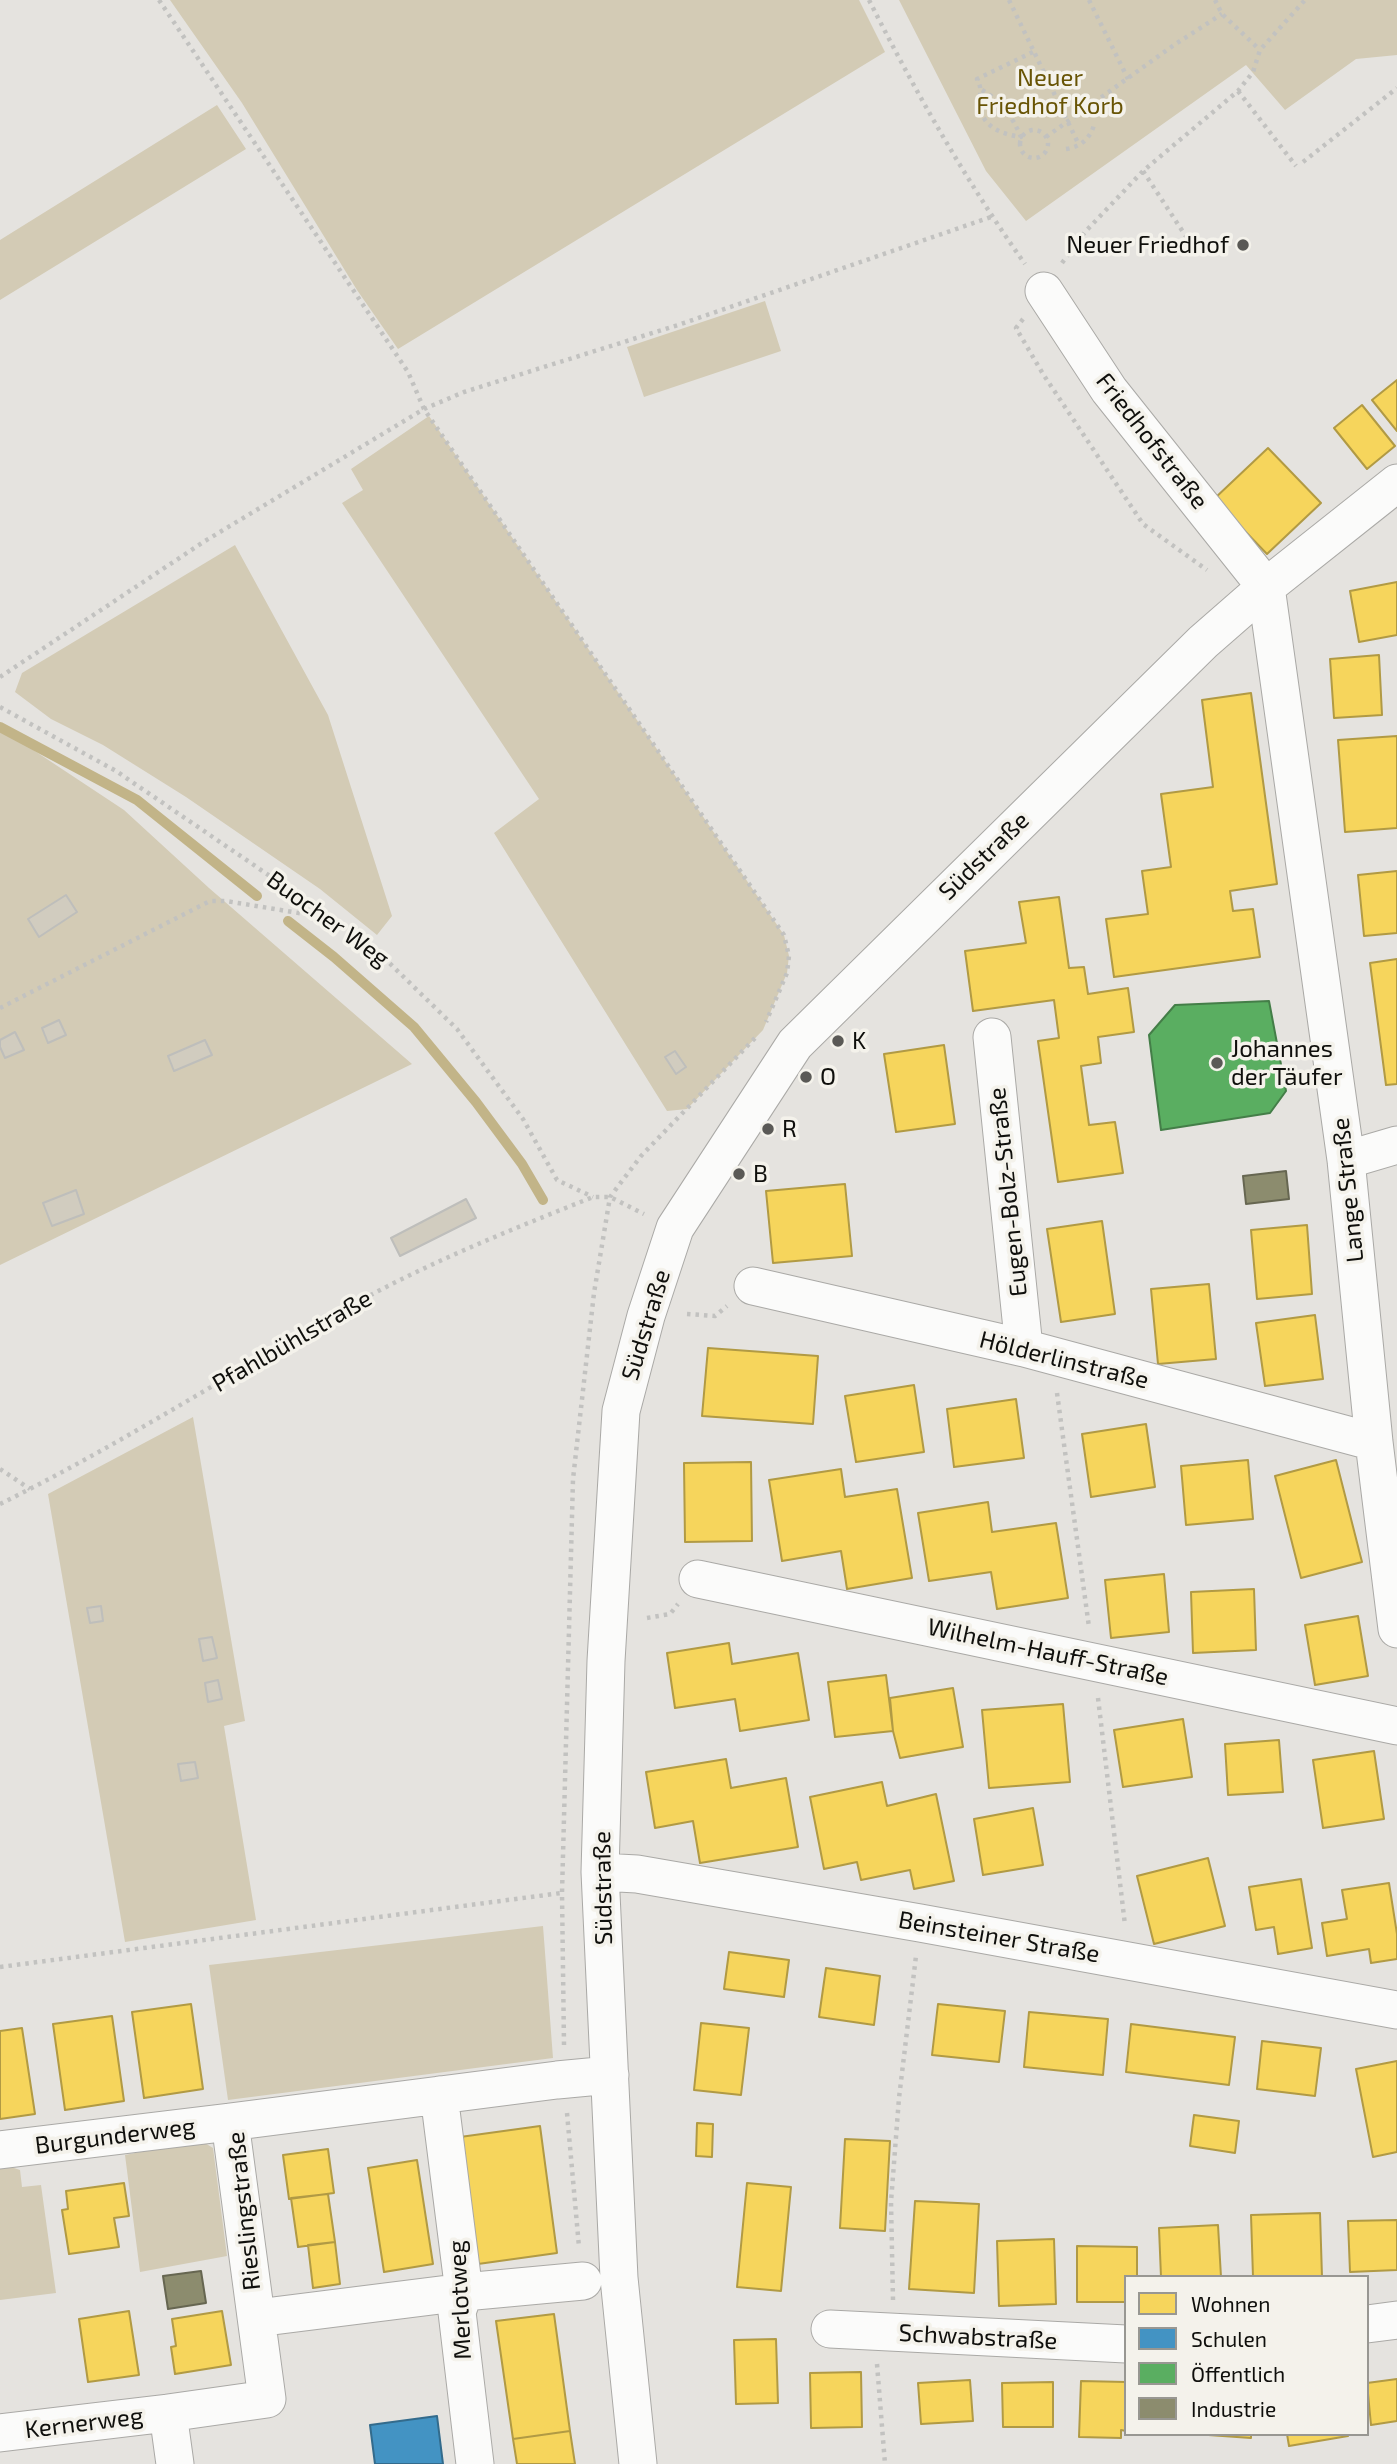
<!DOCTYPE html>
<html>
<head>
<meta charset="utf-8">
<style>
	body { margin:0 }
	#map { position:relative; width:1397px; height:2464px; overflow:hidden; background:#e5e3df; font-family:"Exo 2",sans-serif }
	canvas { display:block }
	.legend { position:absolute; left:1124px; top:2275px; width:245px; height:161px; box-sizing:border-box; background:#f4f2eb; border:2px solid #989792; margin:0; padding:9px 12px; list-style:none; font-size:21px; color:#0f0f0c }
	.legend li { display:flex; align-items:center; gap:14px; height:35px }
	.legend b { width:35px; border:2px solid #989792 }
</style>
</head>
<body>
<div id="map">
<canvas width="1397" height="2464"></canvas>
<ul class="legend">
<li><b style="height:19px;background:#f6d55c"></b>Wohnen</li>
<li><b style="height:19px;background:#4393c3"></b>Schulen</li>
<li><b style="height:19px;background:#5aae61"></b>Öffentlich</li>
<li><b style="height:19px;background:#8c8c6e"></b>Industrie</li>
</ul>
</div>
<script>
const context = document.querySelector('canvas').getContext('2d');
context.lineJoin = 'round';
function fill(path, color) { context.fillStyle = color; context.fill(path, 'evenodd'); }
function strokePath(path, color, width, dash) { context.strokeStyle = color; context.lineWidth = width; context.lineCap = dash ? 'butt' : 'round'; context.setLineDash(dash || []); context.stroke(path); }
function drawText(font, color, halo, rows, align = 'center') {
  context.font = font + ' "Exo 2",sans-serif'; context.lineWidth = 7; context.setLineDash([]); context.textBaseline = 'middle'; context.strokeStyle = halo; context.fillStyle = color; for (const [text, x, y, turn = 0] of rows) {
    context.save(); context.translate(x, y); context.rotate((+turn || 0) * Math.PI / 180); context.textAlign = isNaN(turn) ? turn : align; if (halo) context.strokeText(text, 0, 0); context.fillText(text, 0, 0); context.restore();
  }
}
const green = new Path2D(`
	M170,0H859L885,52L398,349L357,290L242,103Z
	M899,0H1397V55L1356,59L1285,110L1246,65L1026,221L986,171Z
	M217,105L246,149L0,300V240Z
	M765,301L781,351L644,397L627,347Z
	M429,416L784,935L789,956L787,973L763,1030L687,1109L667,1111L494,833L539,799L342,503L363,490L351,469Z
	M235,545L328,715L392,916L377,935L320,889L186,797L103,745L51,719L15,692L22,673Z
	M0,728L124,810L209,888L412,1064L0,1265Z
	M193,1417L245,1721L224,1726L256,1920L125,1942L48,1494Z
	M543,1926L553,2058L228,2100L209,1965Z
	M200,2140L213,2148L227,2256L140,2272L125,2155Z
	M11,2167L20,2170L22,2187L41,2185L56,2293L0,2300V2168Z`);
const homes = new Path2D(`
	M1397,380V431L1372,400Z
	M1362,405L1395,446L1367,469L1334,428Z
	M1268,448L1321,503L1267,554L1214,499Z
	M1397,582V635L1359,642L1350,591Z
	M1379,655L1382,715L1334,718L1330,659Z
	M1251,693L1277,884L1230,891L1233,911L1253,909L1260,957L1114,977L1106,919L1148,914L1142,871L1171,867L1161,794L1213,787L1202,700Z
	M1397,736V828L1345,832L1338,740Z
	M1397,871V933L1364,936L1358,875Z
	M1059,897L1069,968L1084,967L1088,994L1128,988L1134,1032L1098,1037L1101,1063L1081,1066L1089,1125L1115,1122L1123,1173L1058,1182L1038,1041L1059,1038L1054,1000L973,1011L965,951L1026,943L1019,902Z
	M1397,959V1084L1386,1085L1370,963Z
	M944,1045L955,1124L896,1132L884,1054Z
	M845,1184L852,1256L773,1263L766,1191Z
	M1102,1221L1115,1314L1061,1322L1047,1229Z
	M1307,1225L1312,1294L1257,1299L1251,1230Z
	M1209,1284L1216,1359L1158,1364L1151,1289Z
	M1315,1315L1323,1379L1265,1386L1256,1323Z
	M708,1348L818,1356L813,1424L702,1416Z
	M914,1385L924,1452L856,1462L845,1396Z
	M1016,1399L1024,1458L954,1467L947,1409Z
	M1146,1424L1155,1487L1091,1497L1082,1434Z
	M1248,1460L1253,1519L1186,1525L1181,1466Z
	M1336,1460L1362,1562L1301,1578L1275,1476Z
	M751,1462L752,1541L685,1542L684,1463Z
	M841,1469L845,1497L897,1489L912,1578L847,1589L841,1551L782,1561L769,1480Z
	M988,1502L992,1532L1056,1523L1068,1598L997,1609L991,1572L929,1581L918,1513Z
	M1164,1574L1169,1632L1111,1638L1105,1580Z
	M1254,1589L1256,1650L1193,1653L1191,1592Z
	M1358,1616L1368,1676L1315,1685L1305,1625Z
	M729,1643L732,1664L798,1653L809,1720L740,1731L735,1699L675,1708L667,1653Z
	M886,1675L893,1731L835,1737L828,1682Z
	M953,1688L963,1747L900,1758L893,1731L890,1698Z
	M1063,1704L1070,1782L989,1788L982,1710Z
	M1183,1719L1192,1777L1123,1787L1114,1730Z
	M1279,1740L1283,1792L1228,1795L1225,1744Z
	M1374,1751L1384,1819L1323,1828L1313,1760Z
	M726,1759L731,1788L786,1778L798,1847L700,1863L693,1821L655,1828L646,1772Z
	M882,1782L887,1806L936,1794L954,1881L914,1889L910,1870L861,1880L857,1862L824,1869L810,1797Z
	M1033,1808L1043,1865L983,1875L974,1819Z
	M1208,1858L1225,1926L1154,1944L1137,1876Z
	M1301,1879L1312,1948L1278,1954L1274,1927L1256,1930L1249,1887Z
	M1389,1883L1397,1934V1959L1371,1963L1369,1949L1327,1956L1322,1923L1347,1919L1342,1890Z
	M729,1952L789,1960L784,1997L724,1989Z
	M826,1968L880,1976L874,2025L819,2017Z
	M191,2004L203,2089L144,2098L132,2012Z
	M938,2004L1005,2011L999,2062L932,2055Z
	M1029,2012L1108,2019L1103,2075L1024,2067Z
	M112,2016L124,2101L65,2110L53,2024Z
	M701,2023L749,2028L741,2095L694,2090Z
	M1131,2024L1235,2037L1229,2085L1126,2072Z
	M22,2028L35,2114L0,2119V2031Z
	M1262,2041L1321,2048L1315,2096L1257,2089Z
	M1397,2061V2152L1373,2157L1356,2069Z
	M1194,2115L1239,2121L1235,2153L1190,2146Z
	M697,2123L713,2124L712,2157L696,2156Z
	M540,2126L557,2253L478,2264L460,2137Z
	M845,2139L890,2141L885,2231L840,2228Z
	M328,2149L334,2193L289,2199L283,2155Z
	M417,2160L433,2264L384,2272L368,2168Z
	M124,2183L129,2216L114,2218L119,2247L69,2254L62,2210L68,2209L66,2191Z
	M747,2183L791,2187L781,2291L737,2287Z
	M328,2194L335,2242L298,2247L291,2198Z
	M915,2201L979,2204L974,2293L909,2289Z
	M1320,2213L1322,2277H1253L1251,2215Z
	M1397,2220V2270L1350,2272L1348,2221Z
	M1218,2225L1221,2277H1161L1159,2228Z
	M1054,2239L1056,2304L999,2306L997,2241Z
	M335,2242L340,2284L313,2288L308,2245Z
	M1077,2246L1137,2247V2277H1126V2302H1077Z
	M129,2311L139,2375L88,2382L79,2319Z
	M222,2311L231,2365L175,2374L171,2347L176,2346L172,2319Z
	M554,2314L570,2431L513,2439L496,2321Z
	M776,2339L778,2403L736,2404L734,2340Z
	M861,2372L862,2427L811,2428L810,2373Z
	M1397,2379V2421L1371,2425L1367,2383Z
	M970,2380L973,2421L921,2424L918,2383Z
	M1081,2381L1126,2382V2431L1121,2430V2438L1079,2437Z
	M1053,2382V2427H1003L1002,2383Z
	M570,2431L575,2464H517L513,2439Z
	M1194,2434H1251V2438Z
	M1287,2434H1347L1348,2436L1289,2446Z`);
const schools = new Path2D(`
	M437,2416L443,2464H375L370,2425Z`);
const public = new Path2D(`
	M1269,1001L1286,1091L1270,1113L1161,1130L1149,1035L1175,1005Z`);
const industry = new Path2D(`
	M1286,1171L1289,1199L1246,1204L1243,1176Z
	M201,2271L206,2303L168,2309L163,2276Z`);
const stream = new Path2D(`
	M0,727L137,800L257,896
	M288,921L334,957L414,1027L476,1102L522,1164L543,1200`);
const building = new Path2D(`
	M66,895L77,912L39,937L28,919Z
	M59,1020L66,1035L48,1043L42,1028Z
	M15,1032L24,1050L5,1058L0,1047V1040Z
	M205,1040L212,1055L174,1071L168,1056Z
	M675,1051L686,1067L676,1074L665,1057Z
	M76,1190L84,1214L52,1226L43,1203Z
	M466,1199L476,1218L400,1256L391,1238Z
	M101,1606L103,1621L90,1623L87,1608Z
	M212,1637L217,1658L203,1661L199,1639Z
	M218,1680L222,1699L208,1702L205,1683Z
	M195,1762L198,1778L181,1781L178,1764Z`);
const path = new Path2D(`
	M159,0L408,372L424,409L784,935L789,956L787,973L766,1022
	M869,0C915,91 966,181 1025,264
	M1009,0L1079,145
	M1089,0L1128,79
	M1215,0L1222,14L1260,50
	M982,90C1002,102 1012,116 1021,137C1000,134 979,126 980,100C980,91 982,89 977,79L1033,52
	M1238,91L1296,166
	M1020 144a14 14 0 1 1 28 0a14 14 0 1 1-28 0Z
	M1046,137L1174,45L1222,14
	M1066,149C1080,147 1090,139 1094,125
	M1303,162L1397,88
	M1143,171L1187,238
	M1062,263L1085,232L1143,171L1238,91L1253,72L1260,50L1305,0
	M1023,319L1016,328L1043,374L1143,524L1207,570
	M0,677L205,541L424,409L464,392L678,325L991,217
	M0,707L116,771L371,945L457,1029L523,1119L557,1180L593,1197
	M0,1008L210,901H226L329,918
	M687,1314L715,1316L727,1306
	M1057,1393L1089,1627
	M0,1469L30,1489
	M0,1504C122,1444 237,1369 356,1303C432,1261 513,1229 593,1197H610L644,1214
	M647,1618L670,1614L678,1604
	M1098,1698L1125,1925
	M0,1967L561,1893
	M564,2045L562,1893L573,1479L594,1293L610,1197L641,1156L755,1038
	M567,2113L579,2247
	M893,2300L891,2202L899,2098L916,1956
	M877,2364L885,2464`);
const minor = new Path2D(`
	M1044,291L1109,390L1266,587L1346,1160L1374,1442L1397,1629
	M992,1037L1024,1348
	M1346,1160L1397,1145
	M753,1286L1024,1348L1374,1442
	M698,1579L1397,1726
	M600,1872L637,1874L920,1923L1397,2010
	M439,2095L464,2292L457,2312L475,2464
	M0,2150L230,2122
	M257,2318L464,2292L583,2281
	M1367,2324L1397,2320
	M830,2329L1126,2344
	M0,2433L168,2413
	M175,2464L168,2413L267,2399L230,2122L557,2080L610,2075
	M638,2464L619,2278L600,1872L606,1661L621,1411L646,1316L675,1228L795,1044L1203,642L1266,587L1397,483`);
const markers = [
	[1243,245,7,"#5a5956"],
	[838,1041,7,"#5a5956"],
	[1217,1063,7,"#5a5956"],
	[806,1077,7,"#5a5956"],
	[768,1129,7,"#5a5956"],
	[739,1174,7,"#5a5956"]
];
const parkNames = [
	["Neuer",1050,78],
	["Friedhof Korb",1050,106]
];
const poiNames = [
	["Neuer Friedhof",1229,245,"right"],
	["K",852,1041],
	["Johannes",1231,1049],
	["der Täufer",1231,1077],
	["O",820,1077],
	["R",782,1129],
	["B",753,1174]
];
const streetNames = [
	["Friedhofstraße",1152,441,52],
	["Südstraße",984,856,-44],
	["Buocher Weg",328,919,36],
	["Lange Straße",1348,1190,-96],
	["Eugen-Bolz-Straße",1008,1192,-96],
	["Südstraße",646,1325,-73],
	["Pfahlbühlstraße",292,1341,-30],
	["Hölderlinstraße",1064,1360,14],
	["Wilhelm-Hauff-Straße",1048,1652,12],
	["Südstraße",603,1888,-91],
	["Beinsteiner Straße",999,1937,10],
	["Burgunderweg",115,2136,-7],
	["Rieslingstraße",244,2211,-96],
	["Merlotweg",460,2300,-93],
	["Schwabstraße",978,2337,3],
	["Kernerweg",84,2423,-7]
];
fill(green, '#d3cbb5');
fill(homes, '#f6d55c');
strokePath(homes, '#b19a44', 2);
fill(schools, '#4393c3');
strokePath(schools, '#336b8c', 2);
fill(public, '#5aae61');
strokePath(public, '#447e48', 2);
fill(industry, '#8c8c6e');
strokePath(industry, '#666651', 2);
strokePath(stream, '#c2b488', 10);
fill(building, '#d1ccbf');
strokePath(building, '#bebebb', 2);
strokePath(minor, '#aaa9a6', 39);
strokePath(path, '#c2c2c0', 4.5, [3.5, 5]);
strokePath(minor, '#fbfbfa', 37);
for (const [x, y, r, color] of markers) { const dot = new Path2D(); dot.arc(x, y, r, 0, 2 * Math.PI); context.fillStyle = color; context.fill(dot); strokePath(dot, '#f4f2eb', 2.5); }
drawText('24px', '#685405', '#f4f2eb', parkNames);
drawText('24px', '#0f0f0c', '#f4f2eb', poiNames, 'left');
drawText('24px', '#0f0f0c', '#f4f2eb', streetNames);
</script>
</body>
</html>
